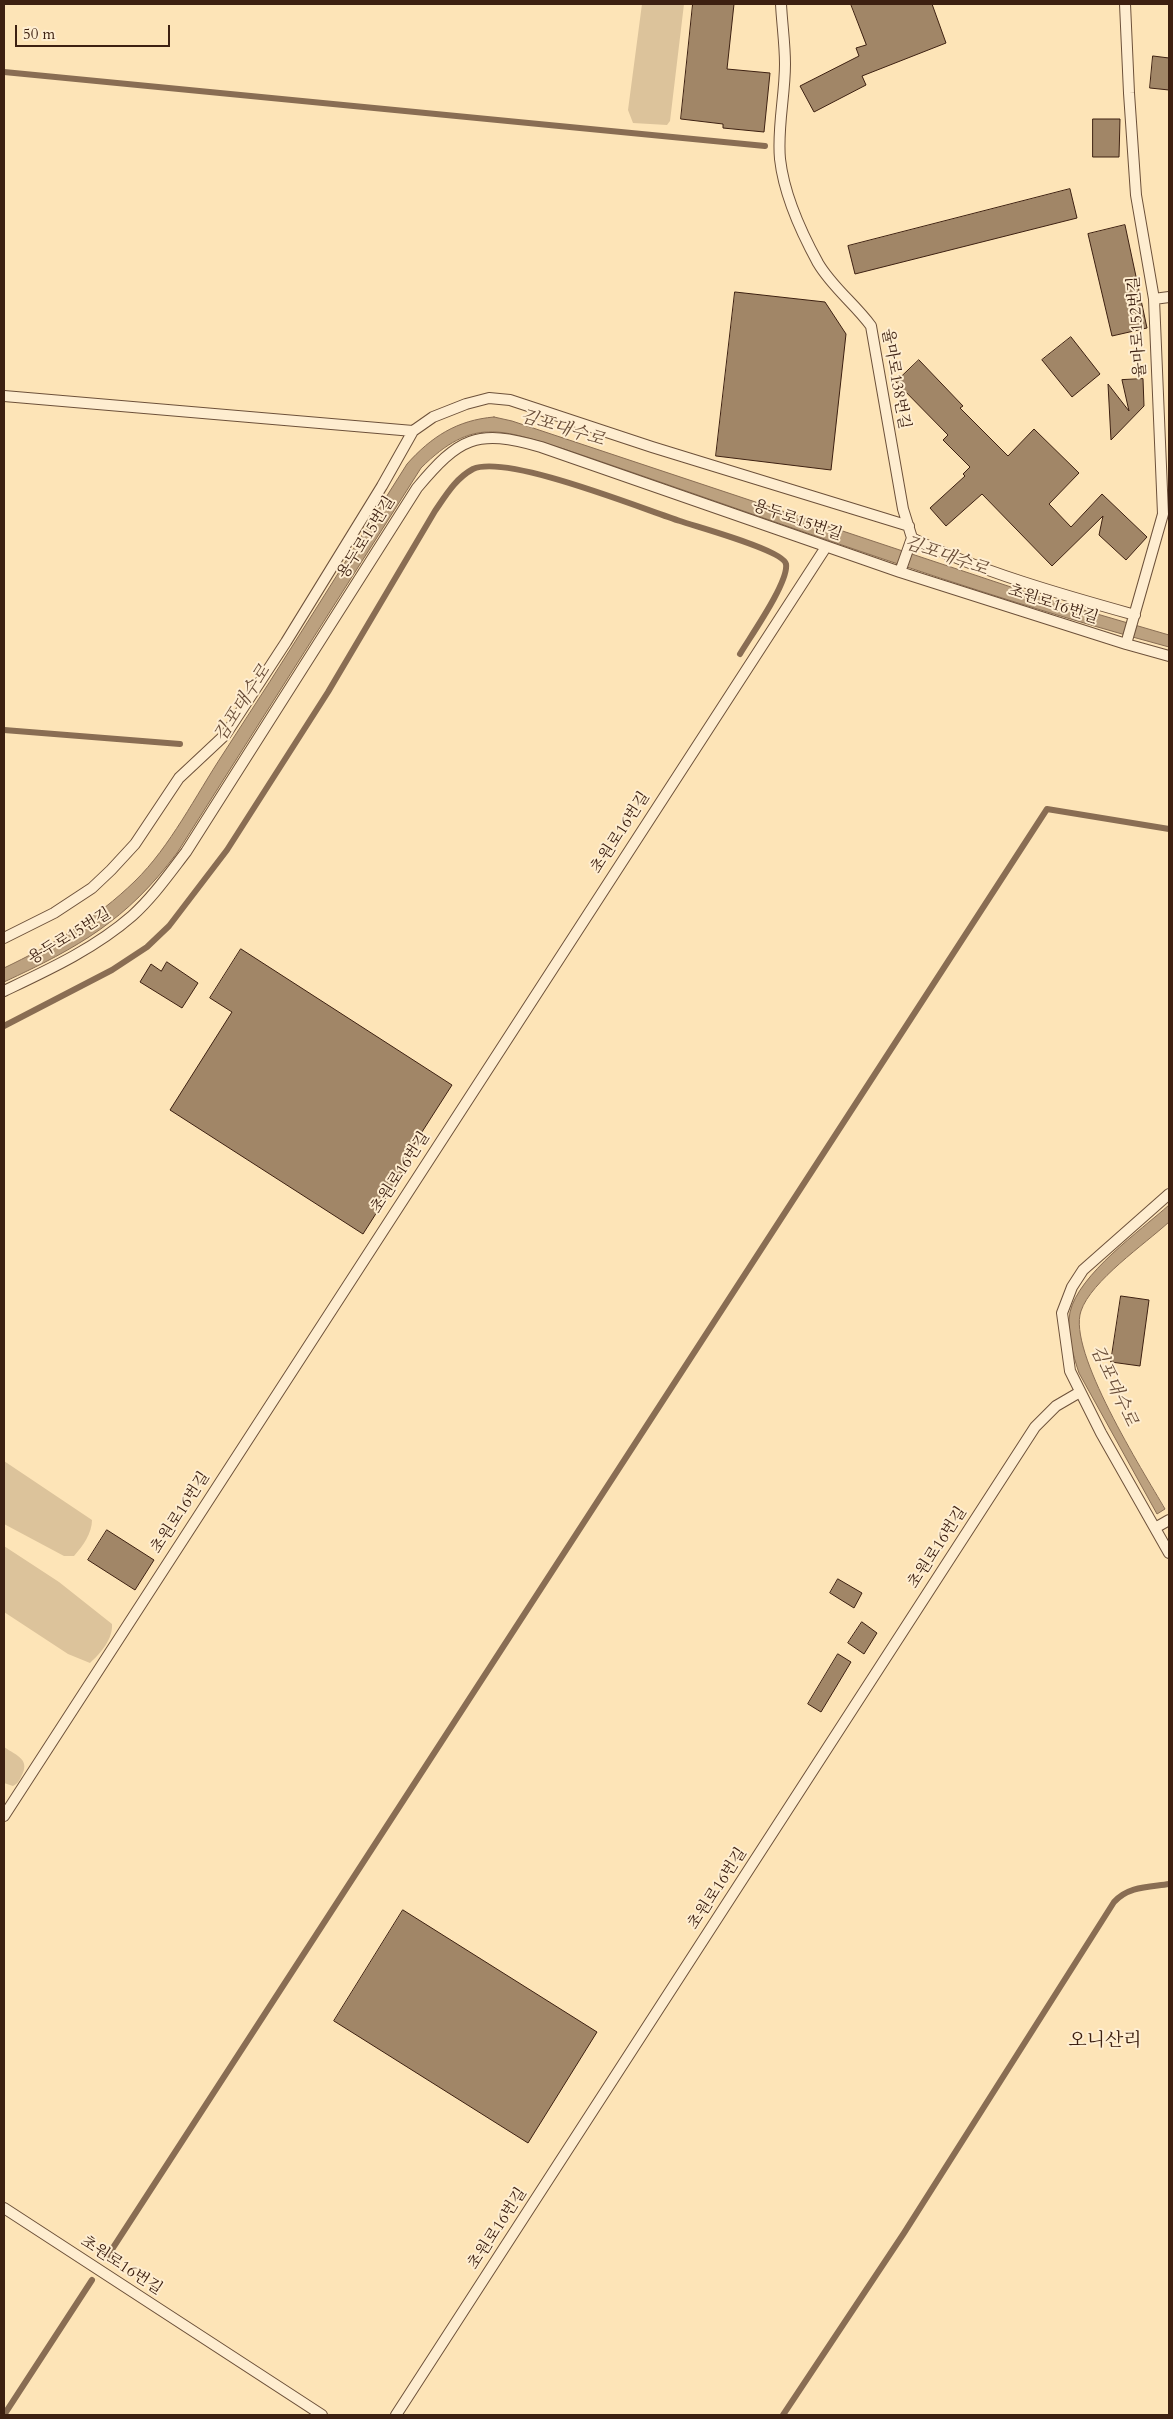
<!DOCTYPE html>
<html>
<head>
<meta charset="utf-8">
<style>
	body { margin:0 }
	#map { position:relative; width:1173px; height:2419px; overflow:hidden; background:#fde4b7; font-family:Cardo,serif }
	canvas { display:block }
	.frame { position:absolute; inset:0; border:5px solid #3d2011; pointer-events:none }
	.scale { position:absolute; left:15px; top:25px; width:155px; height:22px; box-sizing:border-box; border:2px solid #3d2011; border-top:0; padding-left:6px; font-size:15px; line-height:18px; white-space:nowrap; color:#3d2011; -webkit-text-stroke:4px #feedd0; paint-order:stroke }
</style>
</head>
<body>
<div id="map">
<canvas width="1173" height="2419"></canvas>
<div class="frame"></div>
<div class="scale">50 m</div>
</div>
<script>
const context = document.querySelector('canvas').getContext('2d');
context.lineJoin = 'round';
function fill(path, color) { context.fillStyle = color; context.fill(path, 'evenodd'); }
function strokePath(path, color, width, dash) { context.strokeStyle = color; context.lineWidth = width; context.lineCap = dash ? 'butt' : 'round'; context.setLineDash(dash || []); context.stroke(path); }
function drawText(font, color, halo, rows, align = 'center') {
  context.font = font + ' Cardo,"Noto Serif KR",serif'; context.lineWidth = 4; context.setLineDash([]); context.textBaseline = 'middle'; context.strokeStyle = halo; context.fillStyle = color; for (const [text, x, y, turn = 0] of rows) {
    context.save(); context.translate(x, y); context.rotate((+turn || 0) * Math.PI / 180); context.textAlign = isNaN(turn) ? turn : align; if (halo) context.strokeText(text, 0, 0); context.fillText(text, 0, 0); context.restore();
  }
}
const green = new Path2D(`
	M642,4H684L670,121L667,125L633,123L628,110Z
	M4,1461L92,1520C92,1533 83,1546 74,1556H64L4,1524Z
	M4,1546L59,1582L112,1624C113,1639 101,1653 90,1663L68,1654L4,1612Z
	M4,1747C17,1756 31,1759 21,1777C19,1781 18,1783 13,1786L4,1783Z`);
const water = new Path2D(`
	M494,417L512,421L1056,602L1169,635V647C964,592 765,517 564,449C502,430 473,416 421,468L177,853C126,921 79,947 4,982V968C52,945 96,919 135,881C170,847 196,795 223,754C286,658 346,560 407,464C431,437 457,420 494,417Z
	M1169,1205V1222C1145,1244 1091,1281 1081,1311C1067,1351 1143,1471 1165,1509L1157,1514L1079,1373C1073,1355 1066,1331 1070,1312C1079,1274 1140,1231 1169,1205Z`);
const stream = new Path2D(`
	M4,72L765,146
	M4,730L180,744
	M4,1026L112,970L147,947L169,926L227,850L328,692L435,511C446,495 456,478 473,469C507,454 640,508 680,521C697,527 783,550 786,564C789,582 750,637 740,654
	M107,2257L1047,809L1169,829
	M4,2415L92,2280
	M783,2415L904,2233L1114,1902C1128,1886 1149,1887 1169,1884`);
const building = new Path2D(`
	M693,4H734L727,69L770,73L764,132L723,128V124L681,119Z
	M851,4H932L946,43L862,76L866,85L814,112L800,86L859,56L856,48L866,45Z
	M1153,56L1169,58V90L1150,88Z
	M1093,119H1120L1119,157H1093Z
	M1070,189L1077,218L855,274L848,246Z
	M1125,225L1147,328L1112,336L1088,234Z
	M735,292L825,302L846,334L831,470L716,456Z
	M1071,337L1100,374L1072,397L1042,360Z
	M919,360L963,406L960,408L1008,456L1034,429L1079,473L1049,504L1071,527L1102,494L1147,537L1126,560L1099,535L1103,516L1052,566L982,494L946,526L930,508L965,476L963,474L970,467L943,440L948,435L896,382Z
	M1143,379L1144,406L1111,440L1108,384L1129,411L1122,380Z
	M241,949L452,1085L406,1157L410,1160L363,1234L170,1110L232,1012L210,998Z
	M167,962L198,983L182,1008L140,982L151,964L161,971Z
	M1121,1296L1149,1300L1140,1366L1111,1362Z
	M107,1530L154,1560L135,1590L88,1560Z
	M838,1579L862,1593L854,1608L830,1593Z
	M862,1622L877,1633L864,1654L848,1643Z
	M838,1654L851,1662L821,1712L808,1704Z
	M403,1910L597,2032L528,2143L334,2021Z`);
const service = new Path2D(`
	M781,4C782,24 785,44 785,64C785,96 777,128 780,159C784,195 801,232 818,263C832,287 855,304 871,326L903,509L912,538L900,572
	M1125,4L1129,93L1136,195L1154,299L1163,514L1126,644
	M1154,299L1169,297
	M4,396L413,431
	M912,538C978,571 1063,595 1135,615
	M4,938L54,913L92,888L111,870L135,844L179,778L226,734L286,642L382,486L413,431L433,417L466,404L489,398L510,400L652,447L909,526
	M4,991C48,970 94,949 132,916C153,897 169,874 186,852L417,488C459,438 476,428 541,447L900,572L1126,644L1169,656
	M1169,1194L1083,1270L1072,1287L1062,1313L1070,1371L1101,1433L1169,1553
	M1155,1528L1169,1520
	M4,1816L826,547
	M4,2208L322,2415
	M396,2415L1035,1427L1056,1406L1080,1392`);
const streetNames = [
	["율마로152번길",1138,327,-94],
	["율마로138번길",895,379,80],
	["용두로15번길",797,521,19],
	["용두로15번길",367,538,-58],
	["초원로16번길",1053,605,18],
	["초원로16번길",621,833,-57],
	["용두로15번길",70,937,-31],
	["초원로16번길",401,1173,-57],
	["초원로16번길",181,1513,-57],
	["초원로16번길",938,1548,-57],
	["초원로16번길",718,1889,-57],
	["초원로16번길",498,2229,-57],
	["초원로16번길",121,2266,33]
];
const waterNames = [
	["김포대수로",562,429,17],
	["김포대수로",946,557,19],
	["김포대수로",243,704,-57],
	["김포대수로",1113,1386,65]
];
const quarterNames = [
	["오니산리",1105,2042]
];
fill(green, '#dcc39b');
fill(water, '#bca17f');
strokePath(water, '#896d53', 1);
strokePath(stream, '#896d53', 6);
fill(building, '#a18667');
strokePath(building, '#3d2011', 1);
strokePath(service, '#6d513a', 12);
strokePath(service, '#feedd0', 10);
drawText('16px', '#3d2011', '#feedd0', streetNames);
drawText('italic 18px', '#694d38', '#feedd0', waterNames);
drawText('19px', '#3d2011', '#feedd0', quarterNames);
</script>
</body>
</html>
